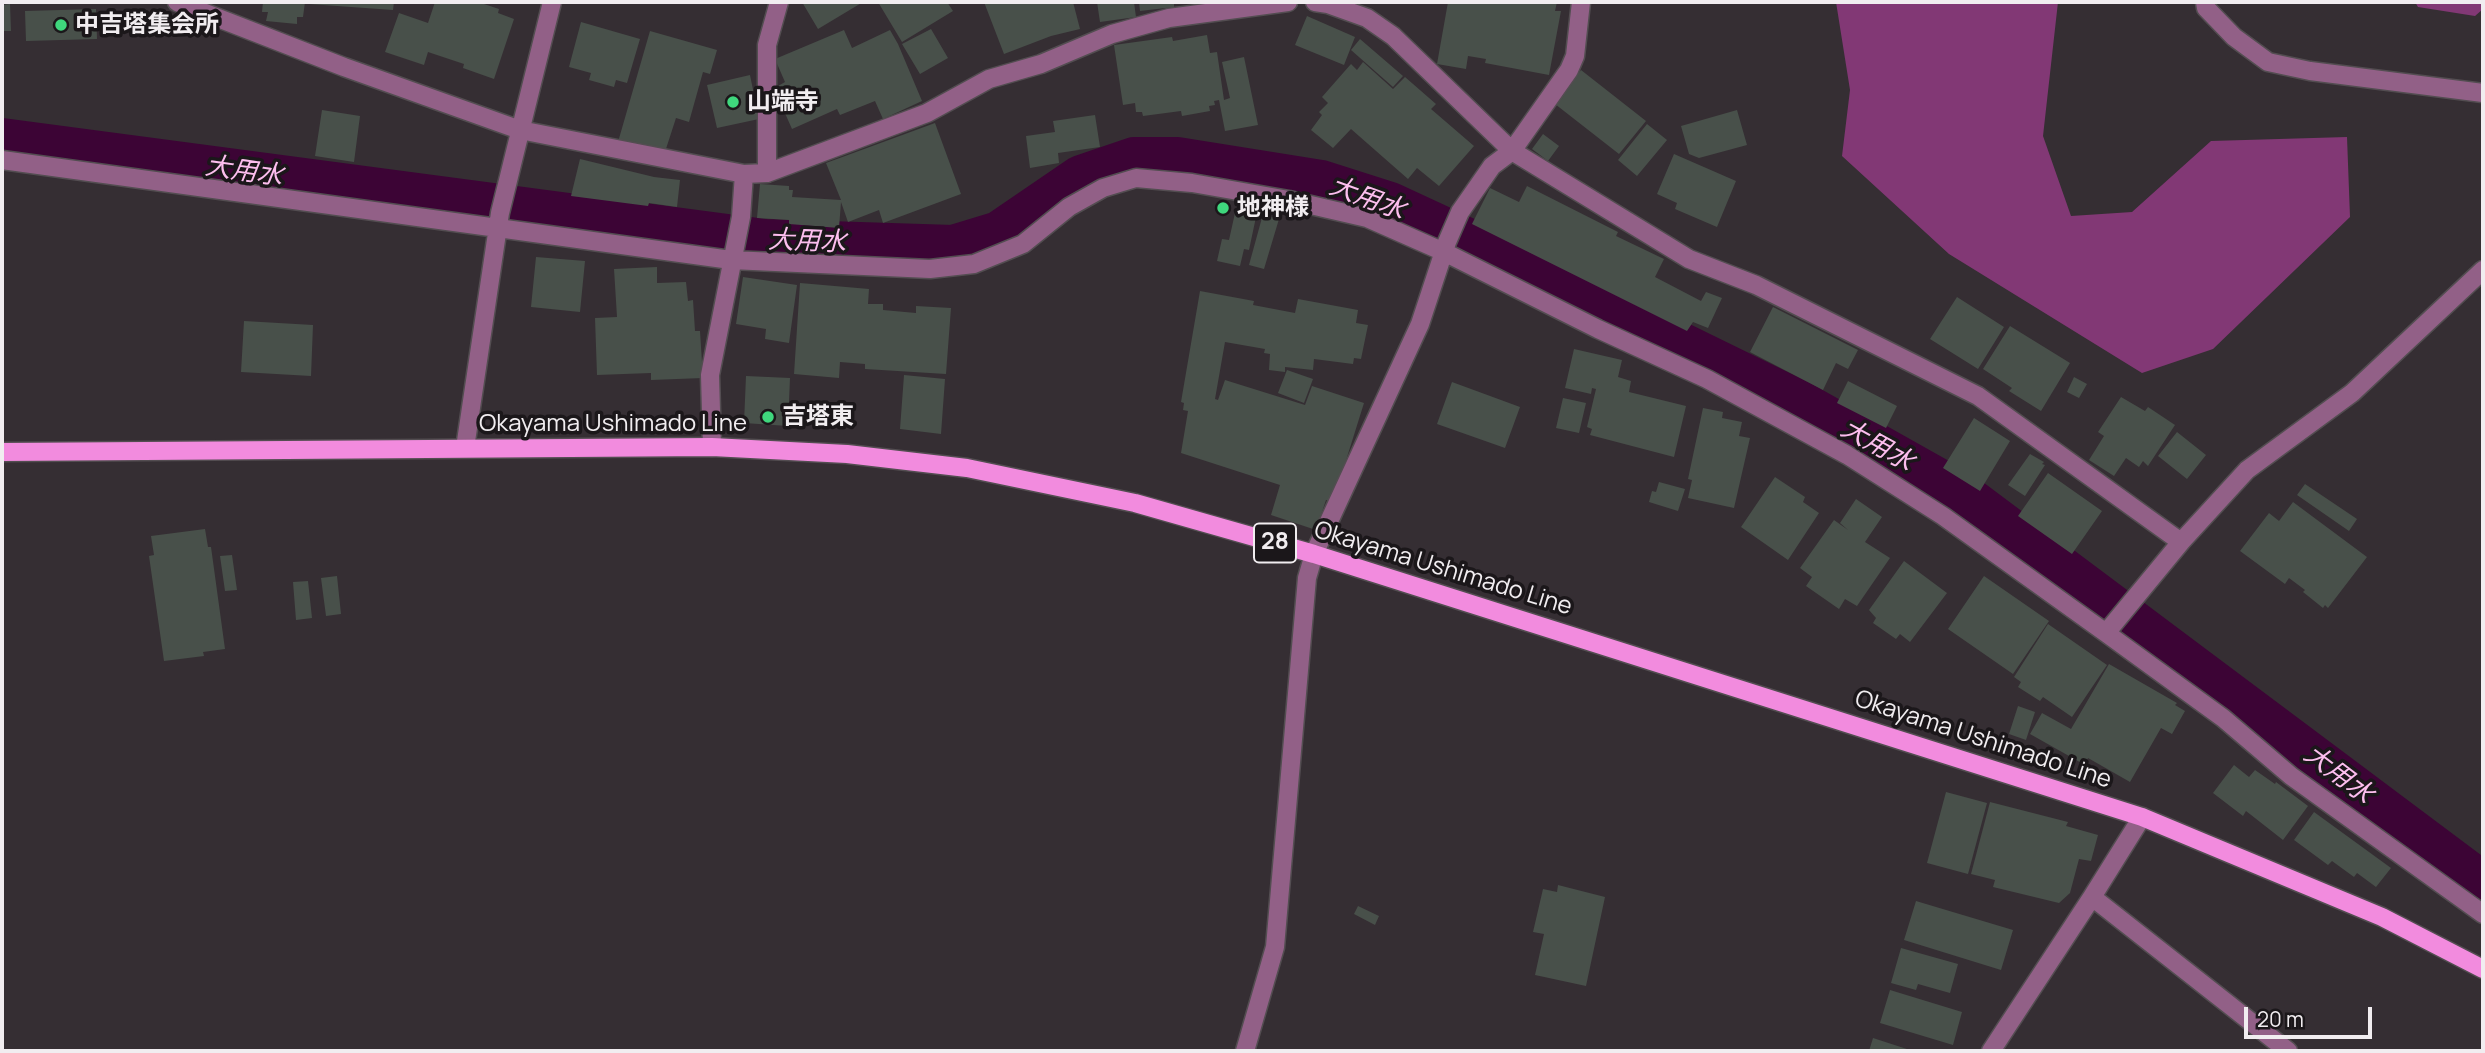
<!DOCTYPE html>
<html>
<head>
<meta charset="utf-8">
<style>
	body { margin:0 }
	#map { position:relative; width:2485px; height:1053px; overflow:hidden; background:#352e33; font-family:Manrope,sans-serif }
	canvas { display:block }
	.frame { position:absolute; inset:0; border:4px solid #f1edf0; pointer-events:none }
	.scale { position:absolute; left:2244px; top:1007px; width:128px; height:32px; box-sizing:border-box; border:4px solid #f1edf0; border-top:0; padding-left:9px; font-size:21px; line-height:24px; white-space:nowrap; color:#f1edf0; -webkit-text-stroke:5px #1b171a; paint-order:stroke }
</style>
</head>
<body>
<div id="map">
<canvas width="2485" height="1053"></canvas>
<div class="frame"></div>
<div class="scale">20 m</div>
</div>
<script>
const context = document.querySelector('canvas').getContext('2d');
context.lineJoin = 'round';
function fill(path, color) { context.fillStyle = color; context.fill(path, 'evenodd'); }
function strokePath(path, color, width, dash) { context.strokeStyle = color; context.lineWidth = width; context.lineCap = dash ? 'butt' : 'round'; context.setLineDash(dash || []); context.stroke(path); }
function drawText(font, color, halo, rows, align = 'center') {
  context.font = font + ' Manrope,"Noto Sans JP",sans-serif'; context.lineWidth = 7; context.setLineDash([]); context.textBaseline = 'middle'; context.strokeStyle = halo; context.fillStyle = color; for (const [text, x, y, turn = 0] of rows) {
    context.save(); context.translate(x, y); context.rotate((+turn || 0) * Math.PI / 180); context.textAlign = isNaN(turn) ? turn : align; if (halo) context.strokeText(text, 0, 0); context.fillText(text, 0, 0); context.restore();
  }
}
const forest = new Path2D(`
	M1836,2H2058L2043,136L2071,216L2132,212L2211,141L2347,137L2350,217L2213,349L2142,373L1949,254L1842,156L1850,90Z
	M2415,2H2483V9L2475,16L2418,7Z`);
const canal = new Path2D(`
	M2,140L765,241L953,247L999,233L1081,177L1134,159H1177L1321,182L1390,204L1472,242L1799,402L1961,493L2483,884`);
const building = new Path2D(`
	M263,2H305L303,17H297V24L266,21L268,12H262Z
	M309,2H394L393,10L309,4Z
	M435,2H478L499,9L498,13L514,19L494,79L463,68L464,64L428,52L424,65L385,52L399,13L428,23Z
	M802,2H863L818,29Z
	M878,2H947L953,11L902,42Z
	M984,2H1073L1080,29L1051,36L1004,54Z
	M1097,2H1134L1136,17L1100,22Z
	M1139,2H1174V7L1140,11Z
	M1448,2H1557L1555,11H1561L1549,75L1485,63L1486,59L1468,56L1466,69L1437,64Z
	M10,4L11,31H2V5Z
	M96,9L97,39L26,41L25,11Z
	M1307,16L1355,37L1344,65L1295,45Z
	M581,22L640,39L627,83L616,80L614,87L589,80L591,73L569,67Z
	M931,29L948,58L920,74L902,44Z
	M844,30L852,48L890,30L898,44L922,101L883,119L875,101L840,115L837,109L792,129L776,93L781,91L778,86L785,82L775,59Z
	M650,31L717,50L710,74L703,72L689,122L676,118L664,155L618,142Z
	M1207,35L1210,53L1217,52L1224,100L1230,98L1222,62L1244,57L1258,125L1225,131L1219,100L1214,101L1215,105L1209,106L1210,111L1182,116L1181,111L1143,116L1142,112H1136L1135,103L1123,105L1114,45L1172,37L1173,41Z
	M1360,39L1403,76L1393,87L1351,50Z
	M1363,62L1393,89L1405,77L1436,104L1431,109L1474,146L1439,186L1417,168L1408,179L1351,129L1333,148L1311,130L1322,115L1319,112L1328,103L1322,97L1351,64L1357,70Z
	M1581,70L1646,121L1619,154L1555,104Z
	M750,75L759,119L717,128L707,85Z
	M322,110L360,116L354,162L315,156Z
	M1737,110L1747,145L1699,158L1689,154L1681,126Z
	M1095,115L1100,147L1058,153L1059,163L1030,168L1026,136L1055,132L1053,121Z
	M935,123L961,194L883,223L879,210L848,222L841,202L839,228L789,224V220L757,218L760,184L789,186V190H793L792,197L841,200L826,163Z
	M1647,124L1667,140L1637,176L1618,160Z
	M1543,134L1559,146L1548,161L1532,149Z
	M1674,154L1736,181L1717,227L1675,209L1677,203L1657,194Z
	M580,159L654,177L680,180L677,207L649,203L648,206L571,196Z
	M1527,186L1618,232L1616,236L1664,259L1655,277L1701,301L1706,292L1722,298L1708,328L1693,322L1687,331L1472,224L1490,188L1519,202Z
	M1235,213L1256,217L1249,250L1244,249L1240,266L1217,261L1222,239L1229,240Z
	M1263,214L1279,219L1264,269L1249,265Z
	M536,257L585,261L580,312L531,307Z
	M657,267V283L686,282L688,301L693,300L695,331H700L703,378L651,380V373L597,375L595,318L617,317L614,269Z
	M743,277L797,285L789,343L765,339L766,329L736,324Z
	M800,283L869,289L868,304H883V310L916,313V306L951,308L946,374L865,369V364L840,362L839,378L794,374Z
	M1200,291L1254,301L1253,305L1295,313L1298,299L1358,310L1356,323L1368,325L1361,359L1354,358L1353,364L1314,359L1313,370L1285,367V372L1269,370L1270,354L1264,353L1265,349L1225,342L1215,399L1218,400L1225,380L1305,405L1312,386L1364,403L1333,502L1326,500L1316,530L1271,515L1280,485L1181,453L1188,411L1183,410L1184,403L1181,402Z
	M1957,297L2004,327L1978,369L1930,339Z
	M1773,307L1858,350L1848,369L1836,363L1823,390L1750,352Z
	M244,321L313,325L311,376L241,372Z
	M2010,326L2070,363L2041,411L2009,391L2012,388L1983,369Z
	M1574,349L1622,360L1618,377L1631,381L1629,392L1686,406L1674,457L1590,435L1592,429L1587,427L1596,389L1592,388L1591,394L1565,388Z
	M1287,370L1313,379L1304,403L1278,393Z
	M904,375L945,379L941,434L900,429Z
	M746,376L790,378L788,426L744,423Z
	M2074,377L2087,384L2079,398L2067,392Z
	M1848,381L1897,406L1886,428L1837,403Z
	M1452,382L1520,407L1505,448L1437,424Z
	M2121,397L2145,411L2148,407L2175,425L2148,466L2143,461L2139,467L2126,458L2114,476L2089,460L2104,436L2098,432Z
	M1563,398L1586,403L1579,433L1556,428Z
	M1703,408L1723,412L1722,418L1742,422L1739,436L1750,438L1734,508L1688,498L1692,480L1688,479Z
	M1974,418L2010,441L1980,491L1943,468Z
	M2177,432L2206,455L2187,479L2158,456Z
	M2030,454L2044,462L2042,464L2045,465L2025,496L2008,485Z
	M2048,473L2102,511L2072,554L2018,516Z
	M1775,477L1805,497L1803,502L1819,513L1788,560L1741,527Z
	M1659,482L1685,489L1678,511L1649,502L1652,491L1656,492Z
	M2305,484L2357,519L2349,531L2297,495Z
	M1856,499L1882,517L1865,542L1890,558L1857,606L1845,599L1839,609L1806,586L1812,577L1800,568L1834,520L1848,530L1840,523Z
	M2293,502L2367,557L2328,608L2325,605L2323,608L2303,592L2305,590L2289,578L2285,584L2240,551L2269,513L2279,521Z
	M205,529L208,547H211L225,649L203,652L204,656L164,661L149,556L154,555L151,536Z
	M232,555L237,590L225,591L220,556Z
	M1904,561L1947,593L1910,642L1900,634L1896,639L1873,623L1876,618L1869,610Z
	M337,576L341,614L326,616L321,578Z
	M1984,576L2049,621L2013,674L1948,629Z
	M308,581L312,618L296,620L293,582Z
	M2048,624L2107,665L2072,717L2043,697L2040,701L2018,687L2021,682L2014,677Z
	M2109,664L2177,703L2175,705L2185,711L2172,734L2161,728L2130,782L2088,758L2085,765L2030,734L2042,713L2071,729Z
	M2018,706L2035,712L2026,740L2009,734Z
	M2234,765L2249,777L2255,770L2275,784L2276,782L2308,806L2283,840L2246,811L2243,816L2213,793Z
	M1946,792L1987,803L1968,874L1927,863Z
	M1990,802L2068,822L2066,826L2098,835L2091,861L2079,859L2070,893L2059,903L1993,887L1995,880L1971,874Z
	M2314,812L2391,868L2376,887L2357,873L2354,877L2332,861L2328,865L2294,840Z
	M1558,885L1605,897L1586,986L1535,975L1544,934L1533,932L1543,889L1557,892Z
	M1916,901L2013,930L2001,970L1904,940Z
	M1358,906L1379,916L1375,925L1354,914Z
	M1901,948L1958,964L1950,993L1918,984L1916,990L1891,983Z
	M1890,990L1962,1012L1953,1045L1880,1023Z
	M1873,1038L1913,1051H1869Z`);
const minor = new Path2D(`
	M177,2L344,67L520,130L744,174
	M1315,2L1328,4L1367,18L1393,36L1512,151L1689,259L1756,285L1978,396L2181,542
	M2205,2L2206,8L2234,37L2268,62L2310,71L2483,93
	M2,160L731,260L930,269L974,264L1023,244L1069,207L1103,188L1136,178L1192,183L1289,200L1367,218L1444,252L1598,329L1707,379L1847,455L1943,516L2106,633L2223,718L2291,776L2483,914
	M767,173L927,113L989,79L1041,64L1112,34L1169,18L1288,2
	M712,447L710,375L741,217L744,174L767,173V45L779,2
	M465,448L500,213L552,2
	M2106,633L2181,542L2247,470L2352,393L2483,270
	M2092,897L2288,1051
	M1245,1051L1275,947L1307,578L1314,554L1420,324L1447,242L1460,212L1492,166L1512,151L1569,70L1575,56L1581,2
	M1991,1051L2092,897L2142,817`);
const major = new Path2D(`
	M2,452L712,447L847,454L967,468L1135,503L1314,554L2142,817L2382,917L2483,969`);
const markers = [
	[61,25,7,"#3fd77d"],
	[733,102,7,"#3fd77d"],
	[1223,208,7,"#3fd77d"],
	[768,417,7,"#3fd77d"]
];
const shields = [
	[1275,543,42]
];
const shieldNames = [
	["28",1275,543]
];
const poiNames = [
	["中吉塔集会所",75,25],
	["山端寺",747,102],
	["地神様",1237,208],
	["吉塔東",782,417]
];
const streetNames = [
	["Okayama Ushimado Line",613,424],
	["Okayama Ushimado Line",1443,569,17],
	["Okayama Ushimado Line",1983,740,18]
];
const waterNames = [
	["大用水",244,172,8],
	["大用水",1367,199,20],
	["大用水",807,242,2],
	["大用水",1877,446,29],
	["大用水",2338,775,37]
];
fill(forest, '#823875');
strokePath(canal, '#3c0435', 44);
fill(building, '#48504a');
strokePath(minor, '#534d51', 21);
strokePath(major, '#534d51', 21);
strokePath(minor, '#926087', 18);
strokePath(major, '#f28bde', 18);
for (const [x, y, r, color] of markers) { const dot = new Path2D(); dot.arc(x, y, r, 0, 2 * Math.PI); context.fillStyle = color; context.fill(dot); strokePath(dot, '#1b171a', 2.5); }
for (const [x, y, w] of shields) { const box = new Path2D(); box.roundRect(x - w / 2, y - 19.5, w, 39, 5); context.fillStyle = '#1b171a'; context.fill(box); strokePath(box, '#f1edf0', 2); }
drawText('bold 23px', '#f1edf0', null, shieldNames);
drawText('bold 24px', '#f1edf0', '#1b171a', poiNames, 'left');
drawText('24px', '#f1edf0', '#1b171a', streetNames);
drawText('italic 26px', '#fcbeee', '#1b171a', waterNames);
</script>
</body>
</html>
